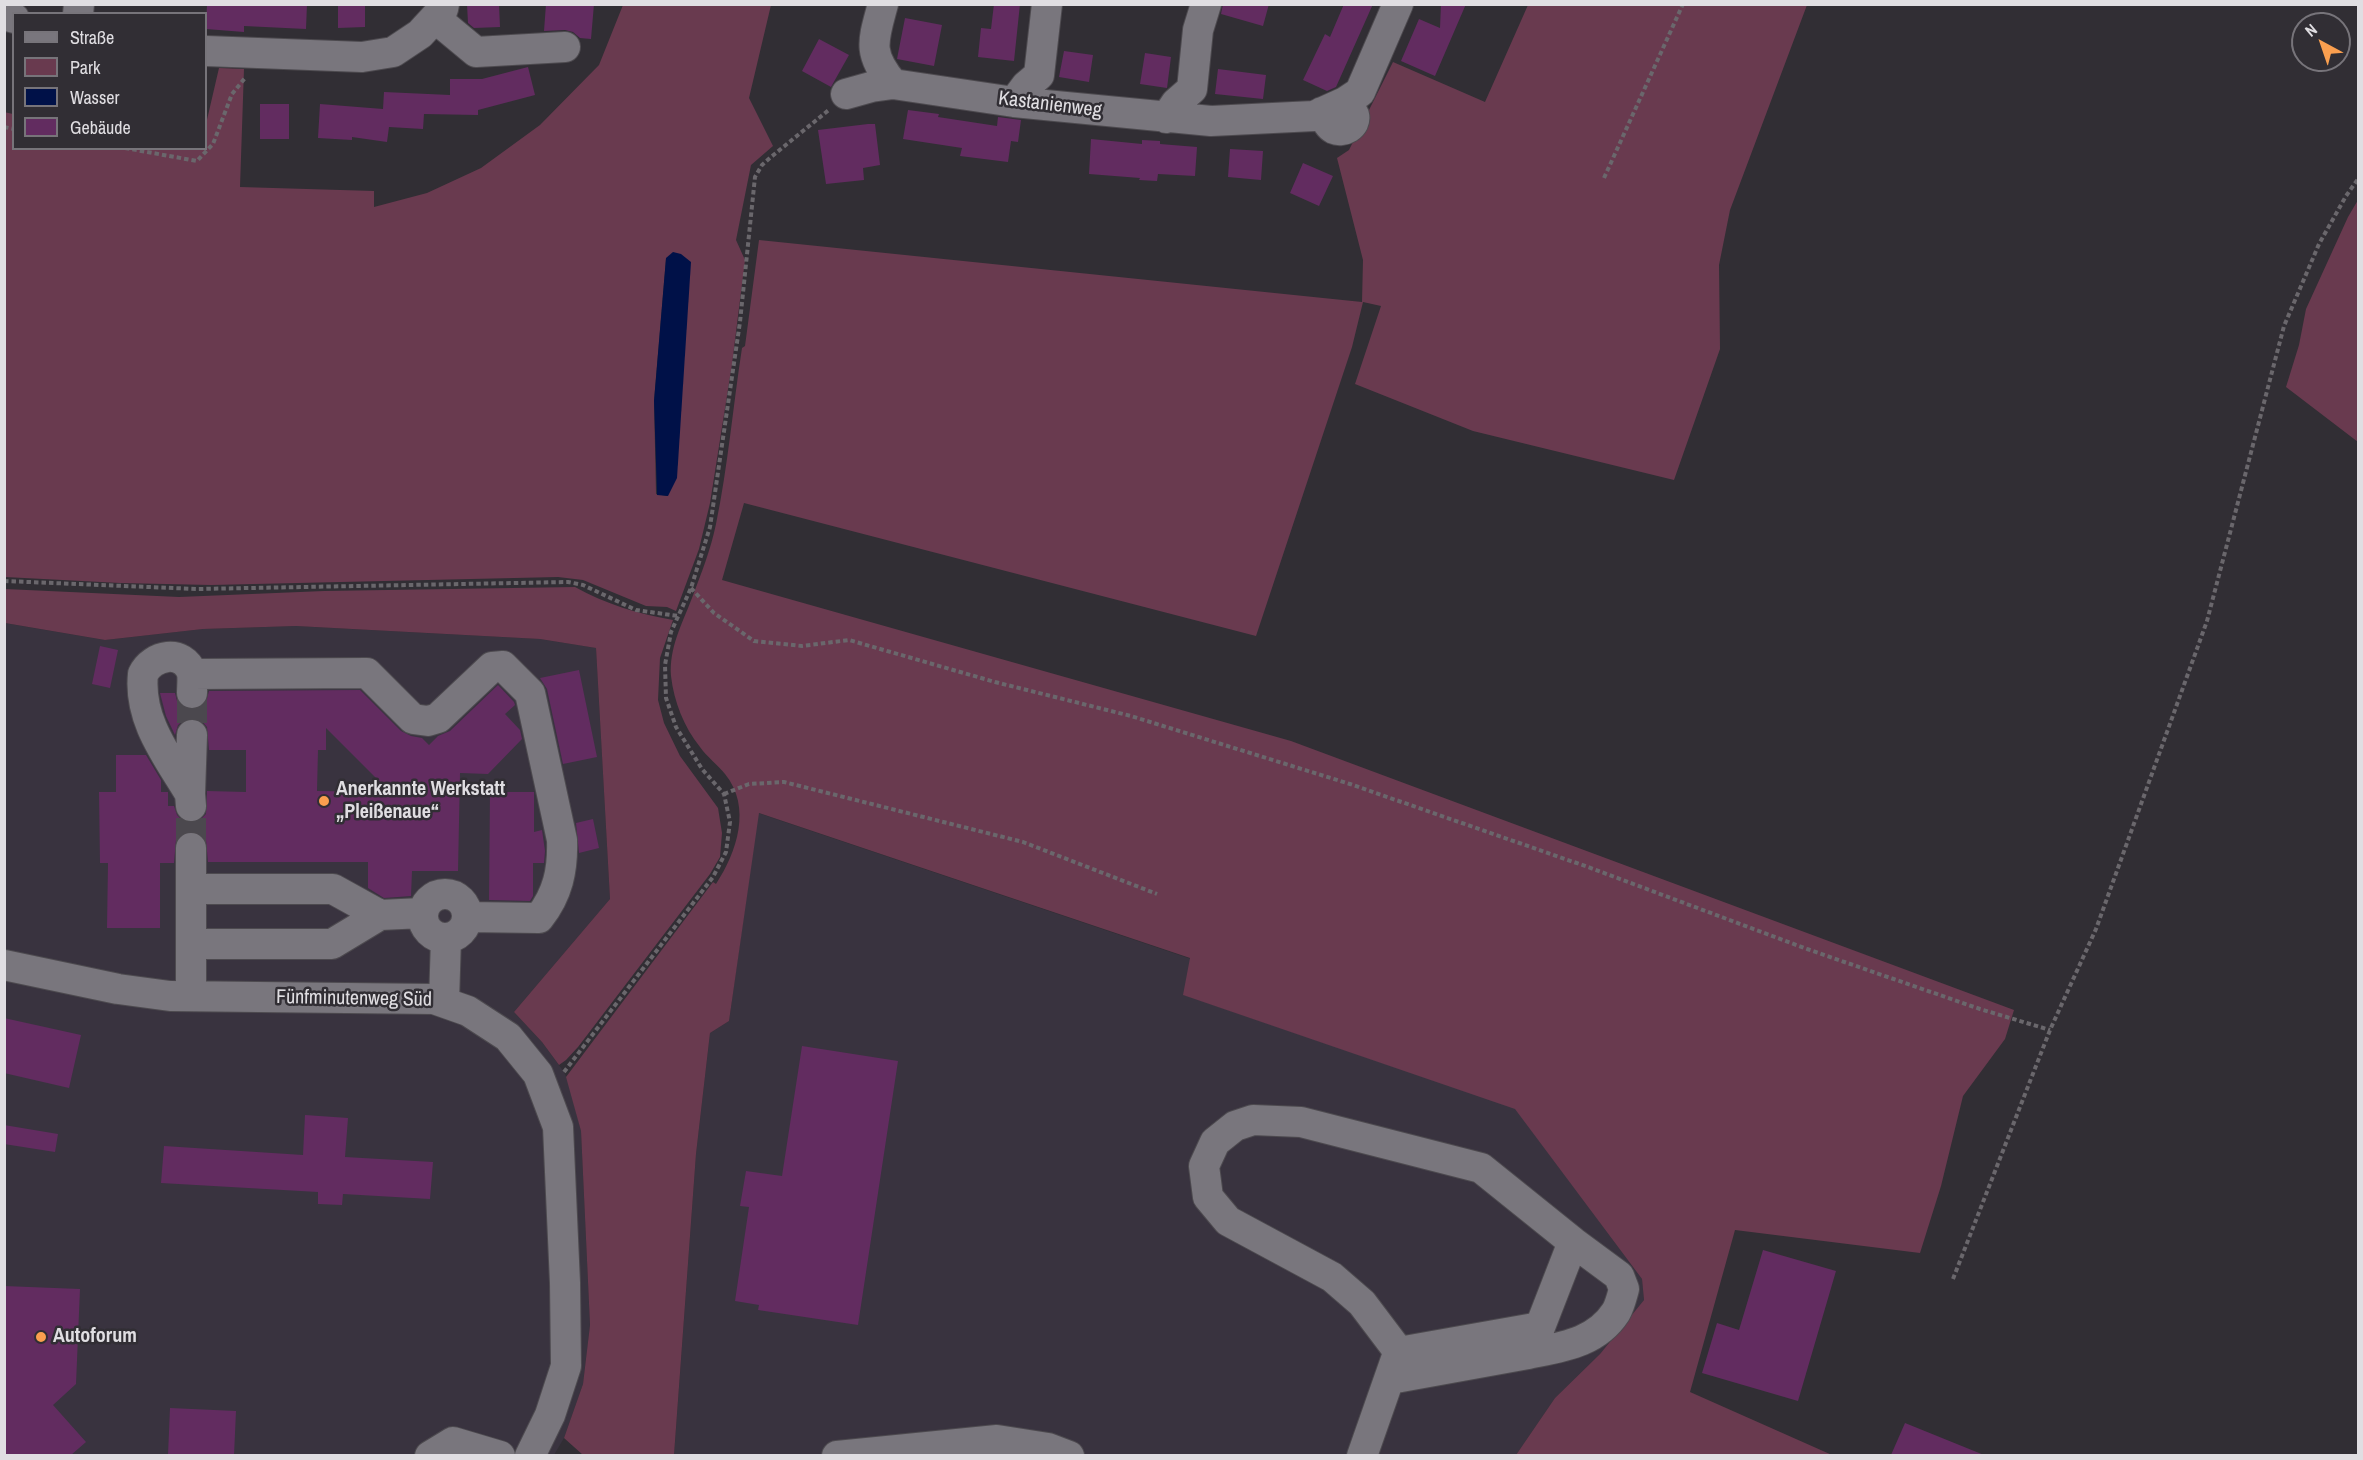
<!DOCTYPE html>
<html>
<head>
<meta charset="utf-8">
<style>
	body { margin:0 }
	#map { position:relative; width:2363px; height:1460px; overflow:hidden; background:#312e34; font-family:"Archivo Narrow",sans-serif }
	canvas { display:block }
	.frame { position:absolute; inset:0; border:6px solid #e0dee2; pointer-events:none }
	.legend { position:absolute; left:12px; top:12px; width:195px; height:138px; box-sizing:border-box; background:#312e34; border:2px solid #77747a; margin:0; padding:8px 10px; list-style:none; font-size:18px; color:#e0dee2 }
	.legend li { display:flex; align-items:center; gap:12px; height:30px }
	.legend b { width:30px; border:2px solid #77747a }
	.north { position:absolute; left:2291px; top:12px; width:60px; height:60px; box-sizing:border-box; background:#312e34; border:2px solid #77747a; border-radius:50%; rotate:320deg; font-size:16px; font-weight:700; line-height:24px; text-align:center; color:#e0dee2 }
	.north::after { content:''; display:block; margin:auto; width:21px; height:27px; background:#fa9f4f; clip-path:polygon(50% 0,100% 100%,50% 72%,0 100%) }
</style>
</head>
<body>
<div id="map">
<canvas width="2363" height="1460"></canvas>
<div class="frame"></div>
<ul class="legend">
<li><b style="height:8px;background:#79767d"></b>Straße</li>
<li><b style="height:16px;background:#693a4f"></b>Park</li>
<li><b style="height:16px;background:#001148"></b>Wasser</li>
<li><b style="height:16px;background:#622c60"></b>Gebäude</li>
</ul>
<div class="north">N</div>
</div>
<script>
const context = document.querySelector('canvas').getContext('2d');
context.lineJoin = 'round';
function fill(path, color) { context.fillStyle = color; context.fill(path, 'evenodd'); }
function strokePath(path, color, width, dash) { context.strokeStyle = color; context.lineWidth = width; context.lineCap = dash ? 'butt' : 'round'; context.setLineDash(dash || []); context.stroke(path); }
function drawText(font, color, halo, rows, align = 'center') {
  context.font = font + ' "Archivo Narrow",sans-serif'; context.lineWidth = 5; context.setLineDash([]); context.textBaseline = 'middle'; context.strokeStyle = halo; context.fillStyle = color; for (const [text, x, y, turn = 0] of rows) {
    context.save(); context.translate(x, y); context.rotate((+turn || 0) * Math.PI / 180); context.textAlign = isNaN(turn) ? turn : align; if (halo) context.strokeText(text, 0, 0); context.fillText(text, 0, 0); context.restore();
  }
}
const built = new Path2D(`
	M4,623L105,640L203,629L296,626L540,639L596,648L610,899L514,1012L542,1042L564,1072L570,1086L581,1131L590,1325L583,1384L564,1438L554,1455H5Z
	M758,813L1191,959L1184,995L1515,1108L1642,1279L1644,1300L1600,1354L1555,1398L1516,1455L674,1456L696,1154L710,1033L729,1021Z`);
const green = new Path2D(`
	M623,5H771L749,98L773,146L751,165L736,240L745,260L732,364L710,503L699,549L676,611L667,607L646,606L583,580L558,577L211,585L120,583L5,577L4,112L13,114L14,148H206V124L219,68L244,69L240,187L374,191V207L427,193L481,168L540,125L599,65ZM666,259L667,496L656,494L654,401Z
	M1528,5H1807L1730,210L1719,265L1720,349L1674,480L1473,431L1355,384L1381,306L1363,302L1352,347L1256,636L744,503L722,580L1291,741L2014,1010L2005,1039L1963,1096L1941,1186L1920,1253L1735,1230L1690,1392L1832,1455H1516L1555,1398L1600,1354L1644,1300L1642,1279L1515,1109L1183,995L1190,958L759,813L729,1021L710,1033L696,1154L674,1455H583L564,1438L583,1384L590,1325L581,1131L566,1077L713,882L716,884C737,852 752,807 725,774C718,765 707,757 700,747C684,727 674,702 671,676C669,648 682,624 692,598C701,574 711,549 716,524C728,466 733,406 742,348L745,346L759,240L1362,302L1363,260L1337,158L1349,150L1393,62L1485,102Z
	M2358,200V442L2286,387L2299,345L2306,309L2348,217Z
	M575,587C605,604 639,614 673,620L660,658L658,700L664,723L680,756L718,808L722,833L720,857L710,874L578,1047L566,1060L559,1065L542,1042L514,1012L610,899L596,648L540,639L296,626L203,629L105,640L5,623V589L179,597L324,591Z`);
const water = new Path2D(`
	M673,252L681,254L691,262L677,478L668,496L657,495L654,401L666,258Z`);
const building = new Path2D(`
	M207,4H307L306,29L244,26V32L206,29Z
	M338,4H365V27L338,28Z
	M467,4H499L500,27L474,28L468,23Z
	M546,4H594L591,39L580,38L573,32L565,30L544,31Z
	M994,4H1020L1014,61L978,57L981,28L991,29Z
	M1223,4H1269L1263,26L1221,14Z
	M1344,4H1373L1336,87L1327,91L1303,80L1325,34L1330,37Z
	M1441,4H1466L1435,76L1401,61L1419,19L1440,28Z
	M905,18L942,25L934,66L897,59Z
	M819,39L849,55L831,87L802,71Z
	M1064,51L1093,55L1089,82L1059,77Z
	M1145,53L1171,57L1167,88L1140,84Z
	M528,67L535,95L478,110V115L424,114L423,129L389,127L387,142L352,137V140L318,138L320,104L383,109L384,92L450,95V79H482Z
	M1218,69L1266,75L1263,99L1215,94Z
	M260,104H289V139H260Z
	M908,110L939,114L938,117L997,126L998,117L1021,120L1018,142L1011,141L1008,162L960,156L962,148L903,139Z
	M868,124H875L880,165L863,168L864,180L826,184L818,130Z
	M1091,139L1142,144V140L1160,141V144L1197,147L1195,176L1158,174L1157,181L1139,180L1140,178L1089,174Z
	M1230,149L1263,151L1261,180L1228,177Z
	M1303,163L1333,176L1319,206L1290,193Z
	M100,646L118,650L110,688L92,684Z
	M579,670L597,757L563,764L547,689L540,678Z
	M498,685L514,702L515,705L505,714L520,730L522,739L488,774L460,773L458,871H412L411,896L384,898L368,888V862H208L206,840L199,833L190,831L182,833L176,840L174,863H160V928H107L108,863H100L99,792H116V755H146L161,780V792H168V806H174L177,815L184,822L193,823L200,820L206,814L207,791L246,792V750H209L207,727L202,721L193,718L184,720L178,725L175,735L166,716L160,693H175L177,701L183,707L192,710L201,708L206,702L209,691L360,690L401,731L411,736L422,738L429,745L438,736L450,731ZM326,728L390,792L317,791L318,750H326Z
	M490,792H534V832L542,830L545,851L544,863H533V896L530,901L489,900Z
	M593,819L599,848L579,853L576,823Z
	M4,1018L81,1035L69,1088L4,1073Z
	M802,1046L898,1061L858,1325L758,1310L759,1305L735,1301L749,1207L740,1206L746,1171L782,1176Z
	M305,1115L348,1118L345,1157L433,1162L430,1199L343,1194L342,1205L318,1204V1192L161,1183L164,1146L303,1155Z
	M4,1125L58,1134L55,1152L4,1144Z
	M1763,1250L1836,1271L1798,1401L1702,1373L1717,1323L1739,1330Z
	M4,1286L80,1289L76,1384L53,1405L86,1442L71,1455H4Z
	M170,1408L236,1411L234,1455H168Z
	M1905,1423L1984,1455H1891Z`);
const minorTunnel = new Path2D(`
	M192,693V735
	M191,848V806`);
const path = new Path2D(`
	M4,127L14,129
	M125,148L197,161L213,144L232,94L245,78
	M1604,178L1683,4
	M4,581L197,589L568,582L583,585L636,610L678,616
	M691,588L714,613L754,641L802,646L849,640L995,682L1131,716L1350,784L1588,867L1807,949L1980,1009L2050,1030
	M724,794L749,784L784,782L1023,842L1157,894
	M564,1072L713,877L726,852L730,822L724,794L702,769L676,727L666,698L665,665L671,632L691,588L710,527L740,322L755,177L762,165L771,157L830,109
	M1953,1279L2050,1030L2096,929L2207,621L2284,326L2319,244L2346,196L2358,179`);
const minor = new Path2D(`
	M883,4C873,41 867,53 893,84
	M78,14L79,4
	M4,15L14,18
	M435,18L476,52L565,47
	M206,51L362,57L393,52L420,34L443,9L444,4
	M846,94L871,87L893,84L1014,102L1211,121L1314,116L1345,102L1360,92L1398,4
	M1014,102L1026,86L1039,75L1047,4
	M1322,112C1325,118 1328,126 1334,129C1343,133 1357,126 1354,115C1352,110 1348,106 1345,102
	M1166,118L1176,103L1192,89L1198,30L1206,4
	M192,674L367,673L413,719L428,721L438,718L492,667L503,666L530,693L562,840C563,870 558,894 539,918L467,917
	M190,794L192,735
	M191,806L190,794C168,757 138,720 143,674C152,655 183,648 192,673C193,679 192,687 192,693
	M191,848V996
	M191,889H333L380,915
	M423 916a22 22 0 1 1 44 0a22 22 0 1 1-44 0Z
	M191,944H332L380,915L423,913
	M4,965L118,989L170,996L434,999L468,1011L508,1037L538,1074L558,1127L565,1283L566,1366L550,1415L530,1456
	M444,1002L446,938
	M1253,1120L1301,1122L1481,1168L1573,1242L1540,1327L1399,1352L1362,1303L1332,1277L1228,1221L1208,1197L1204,1166L1215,1142L1235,1126Z
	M1528,1354C1562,1347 1596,1343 1616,1312C1620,1305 1622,1296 1624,1289L1619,1276L1573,1242
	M1390,1379L1528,1354L1536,1337
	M430,1456L453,1442L500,1456
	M837,1456L997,1440L1048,1448L1069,1456
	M1362,1456L1396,1359`);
const markers = [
	[324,801,6,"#fa9f4f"],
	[41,1337,6,"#fa9f4f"]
];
const streetNames = [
	["Kastanienweg",1050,105,7],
	["Fünfminutenweg Süd",354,999,1]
];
const poiNames = [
	["Anerkannte Werkstatt",336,790],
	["„Pleißenaue“",336,813],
	["Autoforum",53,1337]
];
fill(built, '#39333f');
fill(green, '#693a4f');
fill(water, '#001148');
fill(building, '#622c60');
strokePath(minorTunnel, '#4b484e', 30, [30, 15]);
strokePath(minor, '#4d4a4f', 32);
strokePath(path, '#6a676c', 4, [4.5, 3]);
strokePath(minor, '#79767d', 30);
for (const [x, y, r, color] of markers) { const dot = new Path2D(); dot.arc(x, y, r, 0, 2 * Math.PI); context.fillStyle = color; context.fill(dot); strokePath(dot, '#312e34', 2); }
drawText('20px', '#e0dee2', '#312e34', streetNames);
drawText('bold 20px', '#e0dee2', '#312e34', poiNames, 'left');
</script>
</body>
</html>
